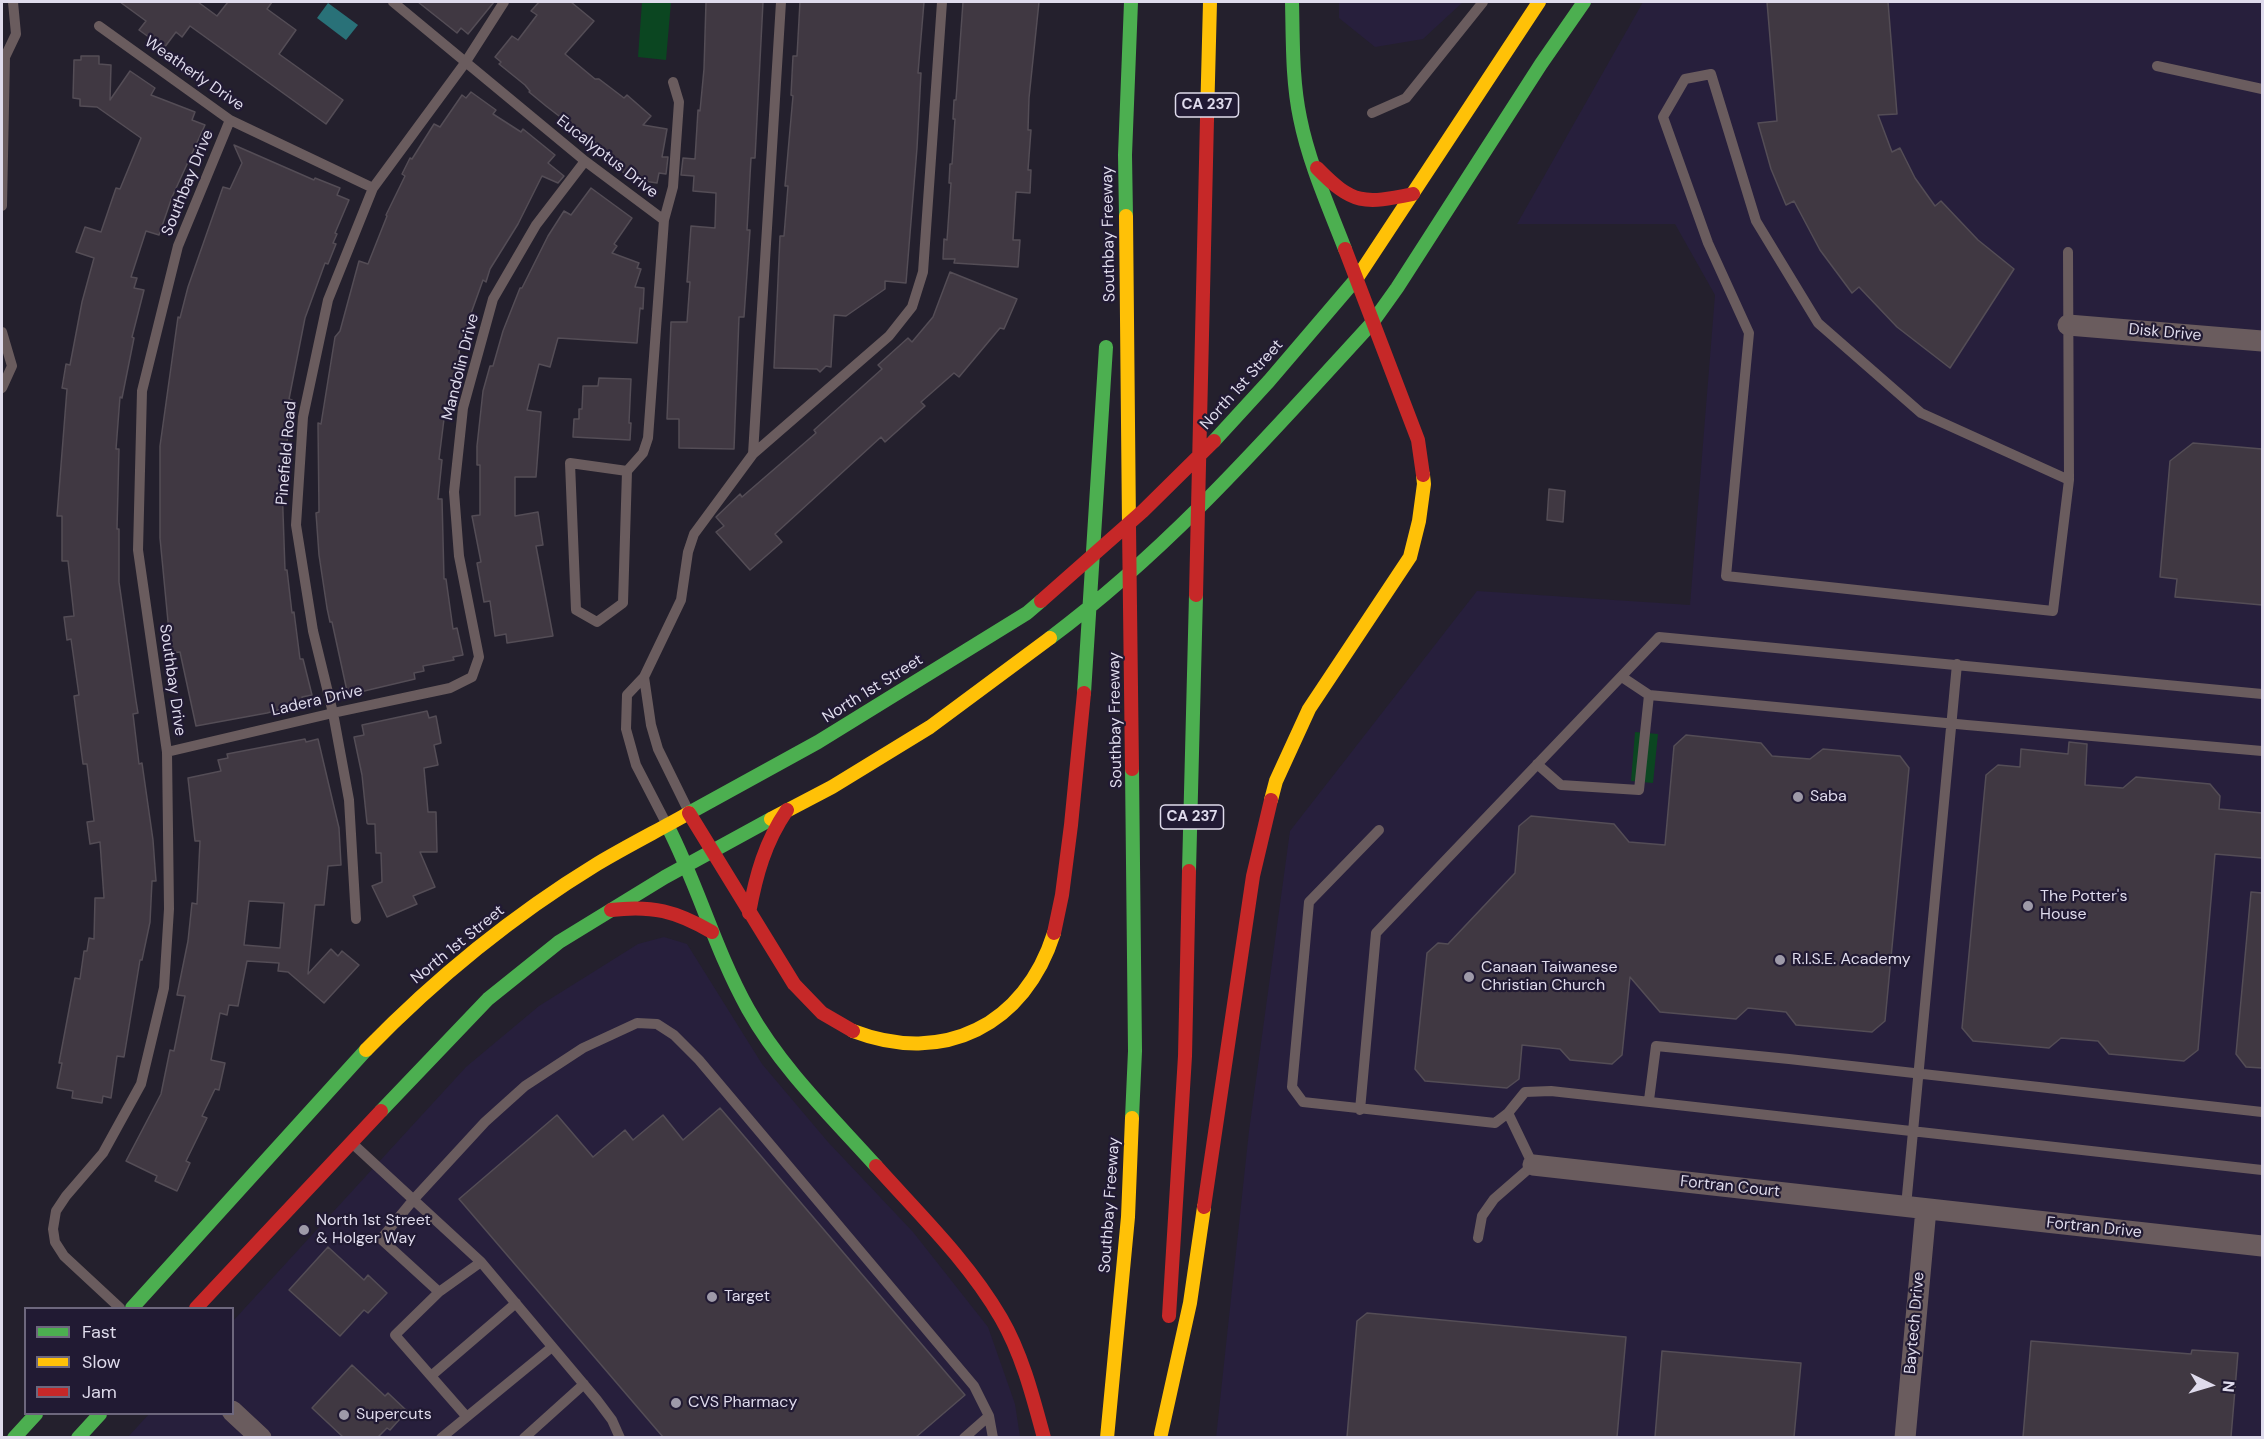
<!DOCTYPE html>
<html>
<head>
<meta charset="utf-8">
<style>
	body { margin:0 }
	#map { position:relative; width:2264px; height:1439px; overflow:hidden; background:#24202d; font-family:"DM Sans",sans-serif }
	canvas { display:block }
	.frame { position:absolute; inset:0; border:3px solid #dfdbec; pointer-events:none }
	.legend { position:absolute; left:24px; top:1307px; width:210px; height:108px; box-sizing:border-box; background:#211a33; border:2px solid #6d677d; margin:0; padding:8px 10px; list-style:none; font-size:18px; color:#dfdbec }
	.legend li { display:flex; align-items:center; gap:12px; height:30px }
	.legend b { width:30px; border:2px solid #6d677d }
	.north { position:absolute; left:2180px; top:1355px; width:60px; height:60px; -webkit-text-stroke:4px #211a33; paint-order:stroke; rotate:95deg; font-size:16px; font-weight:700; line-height:24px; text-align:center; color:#dfdbec }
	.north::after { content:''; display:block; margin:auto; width:21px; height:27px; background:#dfdbec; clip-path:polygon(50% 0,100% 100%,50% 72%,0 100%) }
</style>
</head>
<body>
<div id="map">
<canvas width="2264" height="1439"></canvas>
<div class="frame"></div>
<ul class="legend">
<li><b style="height:8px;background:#4caf50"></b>Fast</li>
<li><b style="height:8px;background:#ffc107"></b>Slow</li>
<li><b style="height:8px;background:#c62828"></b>Jam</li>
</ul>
<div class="north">N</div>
</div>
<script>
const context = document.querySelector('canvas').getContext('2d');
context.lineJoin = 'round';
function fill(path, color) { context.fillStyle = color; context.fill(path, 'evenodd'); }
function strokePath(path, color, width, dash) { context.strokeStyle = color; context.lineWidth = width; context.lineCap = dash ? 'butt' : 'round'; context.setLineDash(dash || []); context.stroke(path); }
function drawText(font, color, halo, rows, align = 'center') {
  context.font = font + ' "DM Sans",sans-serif'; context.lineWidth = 4.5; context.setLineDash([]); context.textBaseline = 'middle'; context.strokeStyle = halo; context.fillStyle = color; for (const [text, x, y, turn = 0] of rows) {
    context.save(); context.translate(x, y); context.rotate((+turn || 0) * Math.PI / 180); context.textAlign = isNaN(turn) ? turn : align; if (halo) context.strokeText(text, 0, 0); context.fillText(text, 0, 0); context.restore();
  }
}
const built = new Path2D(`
	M1339,2H1463L1423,39L1375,47L1339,18Z
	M1643,2H2262V1437L1216,1438L1249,1131L1290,831L1477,591L1690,605L1715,295L1675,224H1517Z
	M664,937L687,944L762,1064L828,1142L913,1232L988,1327L1015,1404L1020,1437L127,1438L149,1414H232L233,1321L466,1067L539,1006L638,944Z`);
const green = new Path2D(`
	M642,2H671L666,60L638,57Z
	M1635,732L1658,734L1653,783L1631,781Z`);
const water = new Path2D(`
	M328,3L358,25L346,40L317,18Z`);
const building = new Path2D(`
	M120,2H198L217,16L228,2H272L267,9L296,30L279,54L343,100L326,124L190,26L182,37L176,32L164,48L139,30L146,21Z
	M418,2H494L468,34L461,28L457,33Z
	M539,2H571L594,21L565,54L595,79H599L624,98L627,95L651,116L643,125L667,129L662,157H668L666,174L659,173L657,183L631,179L608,159L611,155L574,125L572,126L546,106L529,92L530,91L525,85L499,64L501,62L495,57L512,36L518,40L537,15L531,11Z
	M706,2H763L755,158H751L747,230H750L744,317H739L734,449L679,448V419H667L671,322H687L690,282H687L691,226L715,228L716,193L693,191L694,176L681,175L683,158L695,159L698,110L700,111L704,69Z
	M800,2H924L918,73H921L917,148L906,283L885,281V289L846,316L834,315L831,367L826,366L820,372L817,369L774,368L780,236H784L788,186H785L793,96L791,95L793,56H797Z
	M963,2H1039L1029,98L1028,130H1031L1028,170H1031L1030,193L1016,192L1013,240H1020L1018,267L954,263L955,259H943L944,239L947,240L951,183H949L950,164H952L955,119H953L954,100H956Z
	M1767,2H1888L1897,114L1878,115L1892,152L1900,148L1915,178L1935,206L1941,201L1978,240L2014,269L1950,368L1897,327L1859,287L1852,293L1820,250L1794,201L1786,205L1771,169L1758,123L1777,121Z
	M81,56H99V64L111,65L110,100L130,71L155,88L151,95L195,112L192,120L205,125L172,197L159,235L146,231L131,277L137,278L134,288L144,290L132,337L134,338L122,398L120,397L116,449H119L117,529H119V582L136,701L138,713L133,714L139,764L142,763L153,840L156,881H152L150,922L142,960H140L124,1057L117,1056L111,1098L103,1096L102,1103L72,1098L73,1091L57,1088L62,1063H59L75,978L80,979L84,951H87L89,938L94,939L95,898H104L100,842L90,844L87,822L94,821L87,764H83L74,696L79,695L71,639L67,640L64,617L74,616L68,561H62V516H57L67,389L62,388L66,364L70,365L82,302L94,258L76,252L85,227L101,232L116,188L120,189L141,138L97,107L80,106V99L73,98L74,60H81Z
	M471,92L496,110L493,114L521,132L523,129L555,155L548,163L564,176L558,183L542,176L518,224L490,269L486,282L483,280L460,344L459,353L462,357L453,385L455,386L450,406H447L446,411H445L439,459L442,460L438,499H442L444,579H446L453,629L457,628L463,655L453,657L454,660L423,666L424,671L414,673L415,679L360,692L359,689L347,691L332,622H330L327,608L319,555L316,513L319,512L318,423L321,424L335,337L340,331L359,261L368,264L387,216L386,215L405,176L402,174L410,158L412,159L434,124L440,127L462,95L466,98Z
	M234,145L314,180L315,178L340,188L337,195L349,200L335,233L337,234L333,243L336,244L328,264L325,263L305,318L289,399L292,400L282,484L285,570H287L292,613L294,612L300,659H303L312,695L302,697L304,703L267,713L196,726L180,652L171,653L160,538V446L178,317L180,318L188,287L223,187L230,189L242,163Z
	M591,188L632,218L614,244L617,246L612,253L639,263L637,268L641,269L635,287L644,288L643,309L640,308L637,343L558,338L550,367L539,364L527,410L541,412L536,477H515V516L538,512L543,545L536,546L553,636L507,643L506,634L495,636L490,601L484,602L477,563L481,562L472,516L480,515V465H477V446L483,391L490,366H493L503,331L520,288H522L548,236L564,211L571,215Z
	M950,272L1017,299L1004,329L1000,328L959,377L954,373L921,402L925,406L885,442L881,437L775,534L782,542L750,570L716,532L724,526L716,517L740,494L742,497L816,433L814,430L882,369L878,365L908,338L912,342L933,317Z
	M599,378L631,379L629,423H631L630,440L573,437L574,419H579V409H582L583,386H598Z
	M2193,443L2262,449V605L2175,597L2177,579L2160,577L2170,461Z
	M1549,489L1565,491L1563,522L1547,520Z
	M427,711L429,718L436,716L441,743L434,745L438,765L424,768L428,812H436L437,852H420L435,887L413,896L417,904L387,917L372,886L382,882L381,853H376L375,824H368L367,823L362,775L354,737L364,735L362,725Z
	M1686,735L1761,743L1772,756L1810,759L1823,749L1900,756L1909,768L1885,1021L1872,1032L1796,1025L1786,1012L1748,1008L1736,1019L1660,1012L1630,977L1622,1055L1612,1064L1570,1060L1560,1049L1522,1045L1519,1079L1507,1088L1425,1081L1415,1069L1427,953L1438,943L1448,944L1515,873L1519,826L1531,816L1614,824L1629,842L1665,845L1674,746Z
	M305,739L306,742L318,739L339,828L341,865L328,866L324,905H315L308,974L331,949L338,956L342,951L359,965L324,1003L288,972L278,971L279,963L247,961L238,1006L229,1005L227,1015L220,1013L211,1060L225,1063L219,1090L215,1089L202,1116L207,1118L186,1161L190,1163L177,1191L155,1181L157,1176L126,1161L161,1094L170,1050L174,1051L185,996L177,995L188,941L192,903L197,904L200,841H195L188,778L221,771L218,760L228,758L227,754ZM249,901L284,903L280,948L244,945Z
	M2069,742L2087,744L2085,785L2123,788L2136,777L2210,784L2220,796L2219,809L2262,813V858L2215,854L2198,1050L2184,1061L2109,1054L2098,1041L2061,1038L2049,1048L1973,1041L1962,1028L1986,775L1998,765L2020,767L2021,749L2068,754Z
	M2251,892L2262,893V1068L2246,1067L2236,1054Z
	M720,1108L965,1395L916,1437H663L459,1199L557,1115L593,1157L625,1130L633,1140L663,1115L683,1140Z
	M328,1247L364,1280L368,1275L387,1293L368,1313L364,1310L340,1336L289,1290Z
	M1367,1313L1626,1337L1617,1437H1347L1357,1321Z
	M2031,1341L2191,1354L2192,1350L2238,1353L2231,1437H2023Z
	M1662,1351L1801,1363L1794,1437H1655Z
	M352,1365L385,1396L388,1393L407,1411L390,1430L387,1428L378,1437H343L312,1408Z`);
const lane = new Path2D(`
	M393,2L585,161L664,220L648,438L643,453L627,471L623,603L597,622L576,610L570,463L627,471
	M99,26L230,120L373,188
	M2157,66L2262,89
	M1372,113L1406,98L1483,2
	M2,206L5,57L16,34L13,2
	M664,220L673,187L679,102L673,82
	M2068,252L2069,480L2053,611L1726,576L1749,333L1708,243L1663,117L1685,79L1711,74L1756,221L1818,323L1921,413L2069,480
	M2,332L12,366L2,388
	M753,454L781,2
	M644,677L651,725L658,749L688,810
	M1622,677L1649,695L1967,725L2262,751
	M167,752L333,713L450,688L472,677L479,657L459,556L454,492L463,408L493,299L536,225L585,161
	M1537,764L1561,785L1639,790L1649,695
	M666,823L636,765L626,729L627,695L644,677L681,600L688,552L694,534L753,454L889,336L912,307L923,272L942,2
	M1379,830L1309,902L1292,1087L1303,1102L1495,1123L1508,1113L1525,1092L1551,1091L2262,1170
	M356,919L349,800L333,713L313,631L296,525L303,417L328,300L373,188L465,63L504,2
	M1649,1100L1656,1046L1789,1059L2262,1112
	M1360,1110L1376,933L1659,637L2262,694
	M353,1144L481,1262L597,1400L612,1420L620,1438
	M1906,1206L1957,664
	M1478,1238L1482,1216L1494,1199L1533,1165L1508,1113
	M439,1292L381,1239L414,1199L485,1122L525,1086L583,1048L637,1023L657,1024L674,1035L699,1060L974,1386L989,1416L993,1438
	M120,1308L64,1256L55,1242L53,1229L56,1211L66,1196L103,1153L141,1084L164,988L169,909L167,752L138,550L142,391L178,246L230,120
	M431,1376L516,1303
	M466,1416L395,1335L439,1292L481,1262
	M441,1438L552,1347
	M524,1438L584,1384
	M964,1438L989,1416`);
const street = new Path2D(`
	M2068,325L2262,341
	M1533,1165L2262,1246
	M232,1411L261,1438
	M1905,1438L1926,1209`);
const fast = new Path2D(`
	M1292,2C1293,40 1292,80 1300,118C1309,163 1328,205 1345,249
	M1126,216L1125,155L1131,2
	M1372,323L1397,288L1541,64L1584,2
	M1214,441L1269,381L1357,278
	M1050,638C1171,548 1271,433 1372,323
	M1084,693L1106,347
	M1132,769L1135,1051L1132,1118
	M689,813L818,742L1027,613L1041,601
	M667,825C698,885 715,950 748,1009C781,1068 831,1116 876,1166
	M1189,871L1196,595
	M381,1111L488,999L559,942L665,877L771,819
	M132,1308L366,1050
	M14,1438L36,1414
	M78,1438L100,1414`);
const slow = new Path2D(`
	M1207,119L1210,2
	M1126,216L1129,526
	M1357,278L1539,2
	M1271,800L1276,781L1309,709L1410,557L1419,521L1424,484L1423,475
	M771,819L832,787L930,727L1050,638
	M853,1031C944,1066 1025,1025 1054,933
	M366,1050C435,979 512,916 597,864C627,846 659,830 689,813
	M1161,1434L1190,1303L1204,1207
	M1107,1438L1128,1217L1132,1118`);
const jam = new Path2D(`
	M1317,168C1353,205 1364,204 1413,194
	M1345,249L1418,440L1423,475
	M1129,526L1132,769
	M1196,595L1207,119
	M1041,601L1143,511L1214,441
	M689,813L794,984L822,1013L853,1031
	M611,910C652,905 676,911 712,932
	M749,913C756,875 765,842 787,810
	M1054,933L1062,895L1071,825L1084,693
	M876,1166C919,1214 968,1261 1001,1318C1022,1354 1033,1397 1044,1438
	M1204,1207L1253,876L1271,800
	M196,1308L381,1111
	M1169,1316L1185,1056L1189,871`);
const markers = [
	[1798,797,6,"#9e9aa9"],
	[2028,906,6,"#9e9aa9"],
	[1780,960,6,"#9e9aa9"],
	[1469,977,6,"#9e9aa9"],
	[304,1230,6,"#9e9aa9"],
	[712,1297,6,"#9e9aa9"],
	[676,1403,6,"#9e9aa9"],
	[344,1415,6,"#9e9aa9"]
];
const shields = [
	[1207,105,63],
	[1192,817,63]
];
const shieldNames = [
	["CA 237",1207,105],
	["CA 237",1192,817]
];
const streetNames = [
	["Weatherly Drive",194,74,35],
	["Eucalyptus Drive",607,157,38],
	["Southbay Drive",188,183,-68],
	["Southbay Freeway",1109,234,-91],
	["Disk Drive",2165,333,5],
	["Mandolin Drive",461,367,-76],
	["North 1st Street",1242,385,-48],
	["Pinefield Road",287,453,-85],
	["Southbay Drive",172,680,82],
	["North 1st Street",873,689,-32],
	["Ladera Drive",317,701,-13],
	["Southbay Freeway",1116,720,-91],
	["North 1st Street",458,945,-39],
	["Fortran Court",1730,1187,6],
	["Southbay Freeway",1110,1205,-86],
	["Fortran Drive",2094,1228,6],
	["Baytech Drive",1915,1323,-85]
];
const poiNames = [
	["Saba",1810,797],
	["The Potter's",2040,897],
	["House",2040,915],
	["R.I.S.E. Academy",1792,960],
	["Canaan Taiwanese",1481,968],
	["Christian Church",1481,986],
	["North 1st Street",316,1221],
	["& Holger Way",316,1239],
	["Target",724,1297],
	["CVS Pharmacy",688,1403],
	["Supercuts",356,1415]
];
fill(built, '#271f3c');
fill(green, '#0b4621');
fill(water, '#297178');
fill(building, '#403842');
strokePath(building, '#544d56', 1.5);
strokePath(lane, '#6a5c5e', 10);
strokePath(street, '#6a5c5e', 21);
strokePath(fast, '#4caf50', 14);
strokePath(slow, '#ffc107', 14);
strokePath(jam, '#c62828', 14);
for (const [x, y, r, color] of markers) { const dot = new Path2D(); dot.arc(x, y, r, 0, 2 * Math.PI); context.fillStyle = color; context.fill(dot); strokePath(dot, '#211a33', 2); }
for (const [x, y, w] of shields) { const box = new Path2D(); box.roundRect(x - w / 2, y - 12, w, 24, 4.5); context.fillStyle = '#211a33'; context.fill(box); strokePath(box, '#dfdbec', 1.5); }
drawText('bold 15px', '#dfdbec', null, shieldNames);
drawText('16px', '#dfdbec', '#211a33', streetNames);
drawText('16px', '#dfdbec', '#211a33', poiNames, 'left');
</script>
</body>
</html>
